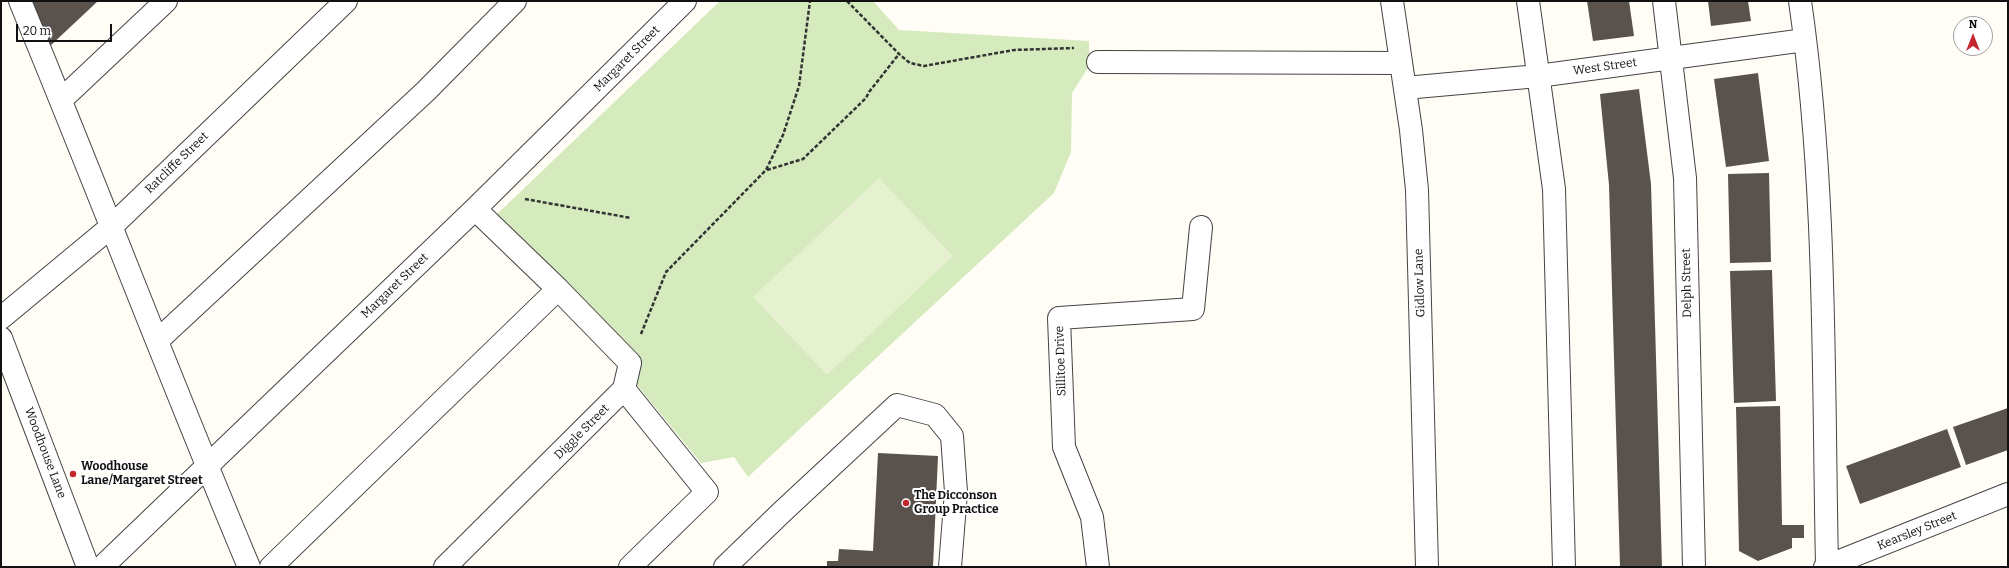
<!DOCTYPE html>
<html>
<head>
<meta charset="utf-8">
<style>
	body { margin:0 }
	#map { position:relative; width:2009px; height:568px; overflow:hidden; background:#fffdf5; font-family:Bitter,serif }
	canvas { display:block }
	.frame { position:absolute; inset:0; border:2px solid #111; pointer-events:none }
	.north { position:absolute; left:1953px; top:16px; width:40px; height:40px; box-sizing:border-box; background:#fff; border:1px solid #a0a0a0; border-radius:50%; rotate:0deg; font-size:11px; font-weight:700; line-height:16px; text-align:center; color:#111 }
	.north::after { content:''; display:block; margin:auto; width:14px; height:18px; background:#c4262e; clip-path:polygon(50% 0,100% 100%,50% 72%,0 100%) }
	.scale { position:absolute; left:16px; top:24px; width:96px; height:18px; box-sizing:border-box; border:2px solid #111; border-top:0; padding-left:5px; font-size:12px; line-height:14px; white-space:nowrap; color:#111; -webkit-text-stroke:3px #fff; paint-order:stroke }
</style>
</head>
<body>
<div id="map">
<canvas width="2009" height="568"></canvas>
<div class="frame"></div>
<div class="north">N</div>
<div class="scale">20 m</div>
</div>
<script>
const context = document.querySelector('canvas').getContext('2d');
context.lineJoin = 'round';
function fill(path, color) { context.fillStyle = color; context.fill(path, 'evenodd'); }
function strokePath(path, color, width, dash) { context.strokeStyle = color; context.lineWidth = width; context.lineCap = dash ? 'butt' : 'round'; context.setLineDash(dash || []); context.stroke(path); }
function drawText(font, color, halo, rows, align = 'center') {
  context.font = font + ' Bitter,serif'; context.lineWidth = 4; context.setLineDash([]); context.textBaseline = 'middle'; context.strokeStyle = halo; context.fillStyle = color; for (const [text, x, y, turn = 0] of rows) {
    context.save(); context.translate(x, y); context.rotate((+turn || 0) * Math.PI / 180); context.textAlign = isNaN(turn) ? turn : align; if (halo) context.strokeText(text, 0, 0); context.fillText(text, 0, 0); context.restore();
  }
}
const green = new Path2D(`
	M720,1H873L899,30L1089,41V66L1072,93L1071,152L1054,193L748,477L734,457L701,463L637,385V353L493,218Z`);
const pitch = new Path2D(`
	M879,178L953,256L827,375L753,297Z`);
const building = new Path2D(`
	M30,1H98L49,47Z
	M1587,1H1629L1634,36L1593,41Z
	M1708,1H1748L1751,21L1711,26Z
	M1758,73L1769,161L1726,167L1714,79Z
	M1639,89L1651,184L1662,567H1620L1609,185L1600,94Z
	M1769,173L1771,262L1730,263L1728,174Z
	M1772,270L1776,401L1734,403L1730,271Z
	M1780,406L1782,525H1804V538H1792V548L1758,561L1739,551L1736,407Z
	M2008,408V450L1966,465L1953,427Z
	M1947,429L1961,467L1860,504L1846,466Z
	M878,453L938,456L933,567H827V561H838L839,549L873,551Z`);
const path = new Path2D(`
	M847,1L899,54L910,63L924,66L1014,50L1074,48
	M767,170L803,159L866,98L869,92L899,54
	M525,199L631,218
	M641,334L666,272L766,170L783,135L799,86L810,1`);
const minor = new Path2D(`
	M20,1C98,189 170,379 249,567
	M1392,1L1411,130L1417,190L1427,567
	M1528,1L1554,189L1564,567
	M1664,1L1685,178L1694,567
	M1800,1C1827,188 1823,378 1827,566
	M1098,62L1401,63
	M1405,88L1538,76L1805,40
	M61,100L166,1
	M475,209L558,289L630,363L624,389
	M1,318L112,226L346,1
	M1,338L88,567
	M157,341L426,91L515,1
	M102,567L475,209L685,1
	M271,567L558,289
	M445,567L624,389L707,492L630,567
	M725,567L783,511L897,405L935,415L952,436L956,492L950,567
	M1098,567L1092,517L1064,447L1059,318L1193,309L1201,227
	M1825,567L2008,494`);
const markers = [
	[73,474,4,"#c4262e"],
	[906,503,4,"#c4262e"]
];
const streetNames = [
	["Margaret Street",627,59,-45],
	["West Street",1605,67,-8],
	["Ratcliffe Street",177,163,-44],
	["Gidlow Lane",1420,283,-92],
	["Delph Street",1687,283,-91],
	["Margaret Street",395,286,-44],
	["Sillitoe Drive",1061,361,-92],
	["Diggle Street",582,432,-45],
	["Woodhouse Lane",45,453,69],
	["Kearsley Street",1917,531,-22]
];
const poiNames = [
	["Woodhouse",81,467],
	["Lane/Margaret Street",81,481],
	["The Dicconson",914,496],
	["Group Practice",914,510]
];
fill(green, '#d5ebbd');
fill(pitch, '#e6f2cf');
fill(building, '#5a524d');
strokePath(minor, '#444', 24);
strokePath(path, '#333', 2.5, [4, 2]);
strokePath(minor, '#fff', 22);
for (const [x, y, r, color] of markers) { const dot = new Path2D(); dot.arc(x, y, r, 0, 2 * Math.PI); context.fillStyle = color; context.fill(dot); strokePath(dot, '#fff', 1.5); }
drawText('12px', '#111', '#fff', streetNames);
drawText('bold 12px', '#111', '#fff', poiNames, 'left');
</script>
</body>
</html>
